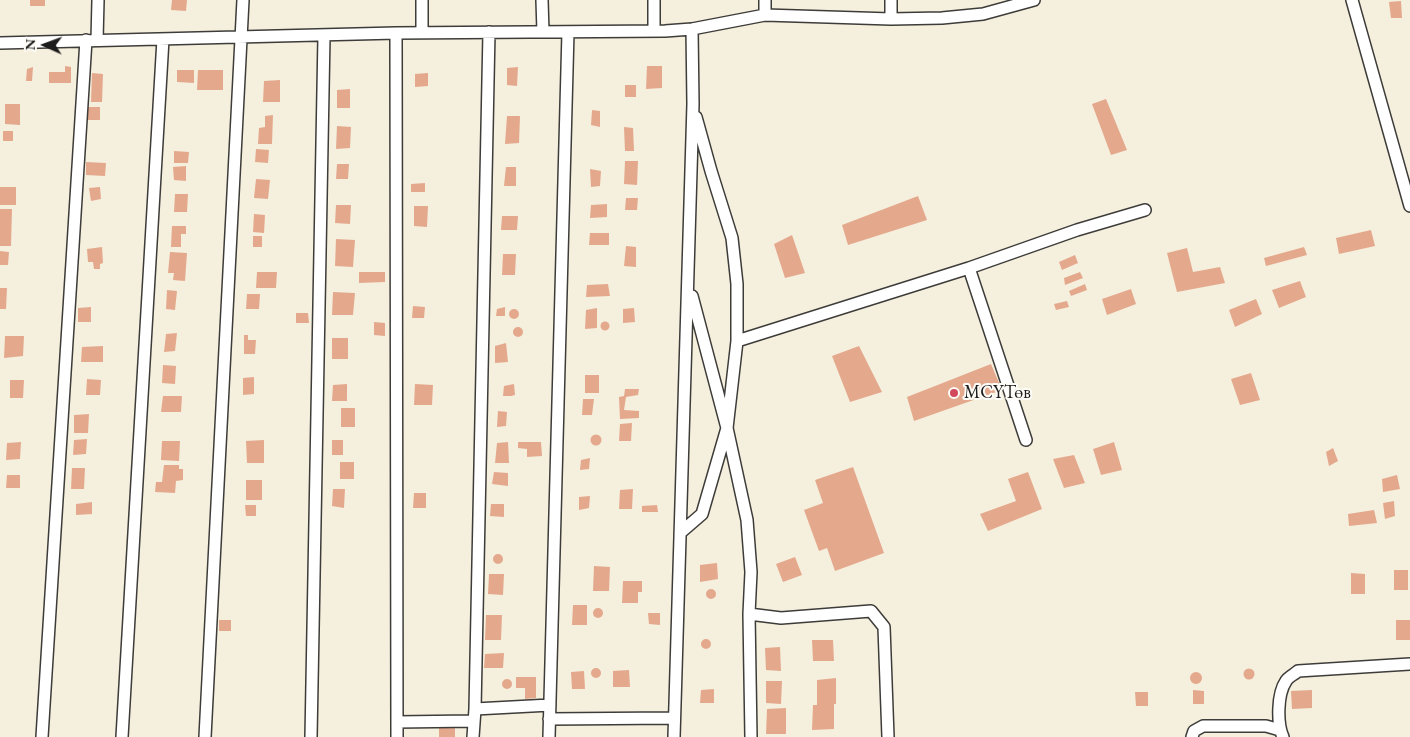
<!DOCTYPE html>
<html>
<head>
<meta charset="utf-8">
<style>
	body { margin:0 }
	#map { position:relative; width:1410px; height:737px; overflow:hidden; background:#f5efdd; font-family:"EB Garamond",serif }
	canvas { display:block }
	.north { position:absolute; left:20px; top:20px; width:50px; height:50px; -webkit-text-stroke:4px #fdfcf7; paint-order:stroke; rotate:272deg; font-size:14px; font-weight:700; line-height:20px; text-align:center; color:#1c1c1c }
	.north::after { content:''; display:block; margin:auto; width:18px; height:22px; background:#1c1c1c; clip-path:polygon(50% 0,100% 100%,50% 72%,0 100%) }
</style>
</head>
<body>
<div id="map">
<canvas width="1410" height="737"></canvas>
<div class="north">N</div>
</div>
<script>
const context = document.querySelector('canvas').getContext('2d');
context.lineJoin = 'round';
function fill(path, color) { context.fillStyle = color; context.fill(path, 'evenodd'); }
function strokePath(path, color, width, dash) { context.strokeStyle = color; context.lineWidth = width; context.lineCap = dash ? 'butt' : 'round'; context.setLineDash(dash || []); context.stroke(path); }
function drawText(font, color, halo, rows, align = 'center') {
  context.font = font + ' "EB Garamond",serif'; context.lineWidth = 4; context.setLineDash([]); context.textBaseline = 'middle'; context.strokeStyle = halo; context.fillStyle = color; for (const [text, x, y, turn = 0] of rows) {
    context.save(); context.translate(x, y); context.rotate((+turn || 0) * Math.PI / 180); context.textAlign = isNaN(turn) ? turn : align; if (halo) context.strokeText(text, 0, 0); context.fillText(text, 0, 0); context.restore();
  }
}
const building = new Path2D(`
	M30,0H45V6H30Z
	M172,0H187L186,11L171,10Z
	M1401,1L1402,18H1391L1389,2Z
	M65,66L71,67V83H49V72H65Z
	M647,66H662V88L646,89Z
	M33,67L32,81H26L27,69Z
	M518,67L517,86L507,85V68Z
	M177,70H194V83L177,82Z
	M198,70H223V90H197Z
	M92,73L103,74L102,102H91Z
	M428,73V86L415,87V74Z
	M280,80V102H263L264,81Z
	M625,85H636V97H625Z
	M350,89V108H337V90Z
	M1106,99L1127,150L1111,155L1092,104Z
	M5,104H20V125L5,124Z
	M88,107H100V120H88Z
	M592,110L600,111V127L591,125Z
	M273,115L272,144H258L259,128L265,127V116Z
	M507,116H520L519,143L505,144Z
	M337,126L351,127L350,148L336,149Z
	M624,127L633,128L634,151H625Z
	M3,131H13V141H3Z
	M256,149L269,150L268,163L255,162Z
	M174,151L189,152L188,163H174Z
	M625,161H638L637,185L624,184Z
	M86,162L106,163L105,176L86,175Z
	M337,164H349L348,179H336Z
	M186,166V181L174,180L173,167Z
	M506,167H516V186H504Z
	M590,169L601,171L600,186L591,187Z
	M256,179L270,180L268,199L254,198Z
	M425,183V192H411V184Z
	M0,187H16V205H0Z
	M100,187L101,199L91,201L89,188Z
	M175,194H188L187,212H174Z
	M918,196L927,220L848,245L842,225Z
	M626,198H638L637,210H625Z
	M607,204V217L590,218L591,205Z
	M336,205H351L350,224L335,223Z
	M414,206H428L427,227L414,226Z
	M0,209H12L11,246H0Z
	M254,214L265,215L264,233L253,232Z
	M502,216H518L517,230H501Z
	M172,226H186V234H181V247H171Z
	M1371,230L1375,246L1339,254L1336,238Z
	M590,233H609V245H589Z
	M792,235L805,273L785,278L774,244Z
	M253,236H262V247H253Z
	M336,239L355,240L353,267L335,266Z
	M626,246L636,247V267L624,266Z
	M102,247L103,263L100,264V269H94L93,262H88L87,249Z
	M1304,247L1307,255L1266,266L1264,258Z
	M1187,248L1193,272L1220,267L1225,283L1177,292L1167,253Z
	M0,251L9,252L8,265H0Z
	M170,252L187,253L185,281L173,280L174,273H168Z
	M503,254H516L515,275H502Z
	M1075,255L1078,263L1062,270L1059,262Z
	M257,272H277L276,288H256Z
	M359,272H385V282L359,283Z
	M1080,272L1083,278L1065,285L1064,278Z
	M1300,281L1306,297L1279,308L1272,290Z
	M608,284L610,296L586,297L587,285Z
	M1085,284L1087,290L1071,296L1069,291Z
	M0,288H7L6,309H0Z
	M1131,289L1136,304L1107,315L1102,299Z
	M167,290L177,291L175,310L166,309Z
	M333,292L355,293L353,315H332Z
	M247,294H260L259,309H246Z
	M1256,299L1262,314L1235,327L1229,310Z
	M1067,301L1069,307L1056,310L1054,304Z
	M413,306L425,307L424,318H412Z
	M91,307V322H78V308Z
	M505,307V316H496L497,309Z
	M597,308V328L585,329L586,310Z
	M634,308L635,322L623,323V309Z
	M509 314a5 5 0 1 1 10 0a5 5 0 1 1-10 0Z
	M296,313H308L309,323H296Z
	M600.5 326a4.5 4.5 0 1 1 9 0a4.5 4.5 0 1 1-9 0Z
	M374,322L385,323V336L374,335Z
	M513 332a5 5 0 1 1 10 0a5 5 0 1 1-10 0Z
	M177,333L175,351L164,352L166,334Z
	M244,335H248V340H256L255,354H244Z
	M5,336H24L23,356L4,358Z
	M332,338H348V359H332Z
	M506,343L508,362L495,363V346Z
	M103,346V362H81L82,347Z
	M859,346L882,392L850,402L832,356Z
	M991,364L1002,390L914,421L907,397Z
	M163,365L176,366L175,384L162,383Z
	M1251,373L1260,400L1240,405L1231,379Z
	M585,375H599V393H585Z
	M254,377V394L243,395V378Z
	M87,379L101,380L100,395H86Z
	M10,380H24L23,398H10Z
	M347,384V401H332L333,385Z
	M415,384L433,385L432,405H414Z
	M514,384L515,395L511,396H503L504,386Z
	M625,389H639L638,395L626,397L624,410L639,411V418L620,419L619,397L624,396Z
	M163,396H182L181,412H161Z
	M583,399H594L592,415H582Z
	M341,408H355V427H341Z
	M498,411L507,412L506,426L497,427Z
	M89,414L88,433H74V415Z
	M632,423L631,441H619L620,424Z
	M590.5 440a5.5 5.5 0 1 1 11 0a5.5 5.5 0 1 1-11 0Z
	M87,439L86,454L73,455L74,440Z
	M264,440V463H247L246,441Z
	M332,440H343V455H332Z
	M162,441H180L179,461L161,460Z
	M21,442L20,459L6,460L7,443Z
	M508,442L509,463H495L497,443Z
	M518,442H541L542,456L527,457V449L518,448Z
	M1114,442L1122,470L1101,475L1093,449Z
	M1333,448L1338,461L1329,466L1326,452Z
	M1074,455L1085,483L1064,488L1053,459Z
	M590,458L589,469L580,470L581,460Z
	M340,462H354V479H340Z
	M164,465H179V469H183V480L176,481L175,493L155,492L156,482H162Z
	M853,467L884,553L835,571L827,548L819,551L804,510L823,503L815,480Z
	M72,468H85L84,489H71Z
	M494,472L508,473V486L492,484Z
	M1028,472L1042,509L988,531L980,514L1016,501L1008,479Z
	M7,475H20V488H6Z
	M1397,475L1400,489L1383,492L1382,479Z
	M246,480H262V500H246Z
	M333,489H345L344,508L332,506Z
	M633,489L632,509H619L620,490Z
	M414,493H426V508H413Z
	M590,496L589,508L579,510V497Z
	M1394,501L1395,516L1385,519L1383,503Z
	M92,502V514L76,515V504Z
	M491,504H504V517L490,516Z
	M245,505H256V516H246Z
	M657,505L658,512H642V506Z
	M1374,510L1377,523L1349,526L1348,514Z
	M493 559a5 5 0 1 1 10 0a5 5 0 1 1-10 0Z
	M795,557L802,575L783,582L776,564Z
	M717,563L718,579L700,582V565Z
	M594,566L610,567L609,591H593Z
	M1394,570H1408V590H1394Z
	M1351,573L1365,574V594H1351Z
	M489,574H504L503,595L488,594Z
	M623,581H642V592H638V603H622Z
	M706 594a5 5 0 1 1 10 0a5 5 0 1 1-10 0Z
	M573,605H587V625H572Z
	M593 613a5 5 0 1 1 10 0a5 5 0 1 1-10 0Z
	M648,613H660V625L649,624Z
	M486,615H502L501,640H485Z
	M219,620H231V631H219Z
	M1396,620H1410V640H1396Z
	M701 644a5 5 0 1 1 10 0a5 5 0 1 1-10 0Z
	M812,640H833L834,661H813Z
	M780,647L781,671L766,670L765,648Z
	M504,653L503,668H484L485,654Z
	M591 673a5 5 0 1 1 10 0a5 5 0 1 1-10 0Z
	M1243.5 674a5.5 5.5 0 1 1 11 0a5.5 5.5 0 1 1-11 0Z
	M629,670L630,687H613V671Z
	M584,671L585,689H572L571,672Z
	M1190 678a6 6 0 1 1 12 0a6 6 0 1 1-12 0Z
	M516,677H536V698L525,699V688H516Z
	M836,678V704H834V729L812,730L813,705H817V680Z
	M502 684a5 5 0 1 1 10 0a5 5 0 1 1-10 0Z
	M766,681H782L781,704L766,703Z
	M714,689V703H700L701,690Z
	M1193,690L1204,691V704H1193Z
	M1312,690V708L1292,709L1291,691Z
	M1135,692H1148V706H1136Z
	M786,708V734H766L767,709Z
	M439,726L455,727V737H439Z`);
const minor = new Path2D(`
	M422,0V33
	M542,0L543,32
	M654,0V31
	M891,0V19
	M1352,0L1410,206
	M765,15V0
	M396,33L397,737
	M97,40L98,0
	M0,43L396,33L665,31L692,29L765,15L891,19L942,18L983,14L1034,0
	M969,268L1026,440
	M692,296L727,428L747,520L751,572L749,614L751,737
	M737,341L969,268L1077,230L1145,210
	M680,533L702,514L727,428L737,341V284L732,238L711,171L696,117
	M749,614L781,618L871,611L884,627L888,737
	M475,709L550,705
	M549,719L674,718
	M397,722L473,721
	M42,737L86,40
	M122,737L163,39
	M205,737L243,0
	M311,737L324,36
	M473,737L475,709L489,32
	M549,737L568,32
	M674,737L693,104L692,29
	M1192,737L1194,731L1203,726H1266L1280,730
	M1283,737C1277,724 1277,694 1286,681C1288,677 1295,674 1298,671L1410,664`);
const markers = [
	[954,393,5,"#d1495b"]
];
const poiNames = [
	["МСҮТөв",964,393]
];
fill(building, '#e4a98d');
strokePath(minor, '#3d3c39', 14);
strokePath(minor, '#fff', 11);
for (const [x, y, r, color] of markers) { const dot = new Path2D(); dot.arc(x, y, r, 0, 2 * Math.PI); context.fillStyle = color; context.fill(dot); strokePath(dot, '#fdfcf7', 2); }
drawText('18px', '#1c1c1c', '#fdfcf7', poiNames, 'left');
</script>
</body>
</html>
